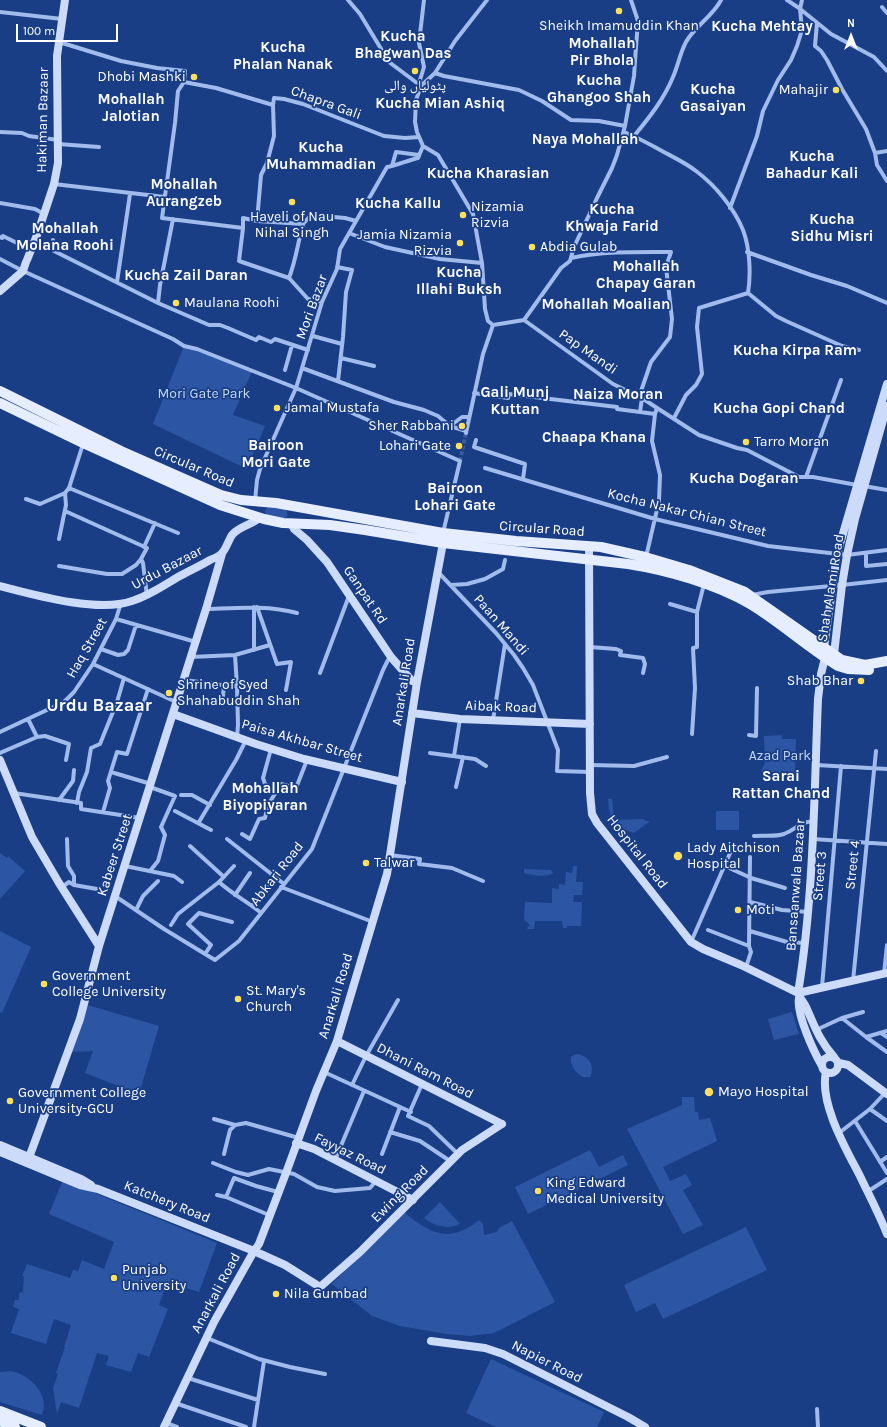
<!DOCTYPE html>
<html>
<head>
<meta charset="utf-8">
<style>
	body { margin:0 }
	#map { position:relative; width:887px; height:1427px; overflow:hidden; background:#193e86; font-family:Karla,sans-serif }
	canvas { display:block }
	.north { position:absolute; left:831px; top:16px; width:40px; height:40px; -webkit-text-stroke:3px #193e86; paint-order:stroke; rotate:0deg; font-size:11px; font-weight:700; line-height:16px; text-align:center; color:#fff }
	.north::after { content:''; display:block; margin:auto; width:14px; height:18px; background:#fff; clip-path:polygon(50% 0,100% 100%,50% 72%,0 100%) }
	.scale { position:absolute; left:16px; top:24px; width:102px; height:18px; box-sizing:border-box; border:2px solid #fff; border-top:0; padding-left:5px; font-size:12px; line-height:14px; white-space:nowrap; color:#fff; -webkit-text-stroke:3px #193e86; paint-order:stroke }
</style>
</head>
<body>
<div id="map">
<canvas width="887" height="1427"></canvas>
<div class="north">N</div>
<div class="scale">100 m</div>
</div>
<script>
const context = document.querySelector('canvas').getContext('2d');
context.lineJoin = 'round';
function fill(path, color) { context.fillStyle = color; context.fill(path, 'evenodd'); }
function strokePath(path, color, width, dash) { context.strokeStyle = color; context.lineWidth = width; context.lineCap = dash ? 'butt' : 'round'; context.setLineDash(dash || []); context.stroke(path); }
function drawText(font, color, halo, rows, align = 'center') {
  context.font = font + ' Karla,"Noto Naskh Arabic",sans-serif'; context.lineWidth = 3.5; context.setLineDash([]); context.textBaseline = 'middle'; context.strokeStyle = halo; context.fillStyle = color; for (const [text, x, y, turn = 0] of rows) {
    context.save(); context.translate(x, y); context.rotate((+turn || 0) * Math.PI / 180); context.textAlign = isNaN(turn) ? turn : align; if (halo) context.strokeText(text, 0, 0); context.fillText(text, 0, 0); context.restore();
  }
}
const green = new Path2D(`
	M184,346L252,371L233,415L265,426L247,469L153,424Z
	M268,506L286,509C288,513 288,516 285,519L266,515L265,511Z
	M782,735V739H796L795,775H776L761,772L765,762L764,736Z
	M608,799H612L614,820L644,819L645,821H650L634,833C612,826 610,821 608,799Z
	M716,811H739V830H716Z
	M0,853L7,858L8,856L25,871L0,899Z
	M573,866H577L576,882H583L582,895H574L573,902H582L581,926H567V928H563L562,921H535L534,929H528L527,928L530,925L524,919L525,902L552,903V888L559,889V884L565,885L566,872L572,873Z
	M524,869L551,870L553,873C547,878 531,875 524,873Z
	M0,931L31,947L2,1013L0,1012Z
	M84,1004L159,1026L139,1094L85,1073L93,1051L68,1052Z
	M792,1012L799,1034L774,1040L768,1019Z
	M576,1054C588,1055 596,1066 590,1077H583C576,1073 570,1066 571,1057Z
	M682,1097H694L695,1112H698L699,1120L710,1118L717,1141L663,1167L670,1181L686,1174L692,1185L683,1190L703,1225L683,1234L627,1129L682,1105Z
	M590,1150L599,1167L623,1155L628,1165L528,1214L515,1187Z
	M63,1180L217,1243L199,1292L167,1282L159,1305L168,1309L149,1357L138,1353L131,1372L106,1365L109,1356L97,1353L79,1408L61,1402L57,1414L53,1388L58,1374L56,1373L65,1347H64L71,1325L54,1319L46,1344L11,1333L19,1309L13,1307L15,1300H19V1293L23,1292L24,1276H22L27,1264L70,1278L73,1270L78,1271L82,1260L104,1269L114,1242L49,1214Z
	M440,1202L460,1224C448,1230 434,1226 424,1218Z
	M404,1212C430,1234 450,1244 479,1220L483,1224L484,1235L497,1232L499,1228L512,1221L555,1302L494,1333L470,1336L447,1334L400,1326L372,1316L332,1284Z
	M746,1227L767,1270L663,1319L655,1303L636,1312L624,1285Z
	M491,1359L604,1412L597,1427H496L466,1413Z
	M11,1371C30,1375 50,1394 42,1415L0,1402V1372Z`);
const streetTunnel = new Path2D(`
	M460,461L466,433`);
const street = new Path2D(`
	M348,0L360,14L389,62L421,86
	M487,0L455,41L435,73L421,86L416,100L415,122L417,132L423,146L438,155L473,214L482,263L485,309L488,321L493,325
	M787,0L799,8L831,34L874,57L887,71
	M882,7L887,13
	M0,12L62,19
	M817,23L815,46L821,51L827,60L842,89L866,129L875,153L877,165L887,181
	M59,42L121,61L157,68L185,71L184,82L178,91L175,123L162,218L243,228L239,261L289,278L308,299L322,302
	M435,73L444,76L519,90L542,101L571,120L599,121L625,126
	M184,82L216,88L273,105L274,98L284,99L303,104L384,136L405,138L419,137
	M421,86L420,80L424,67L419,43L424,0
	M0,132L22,133L29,136L58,140
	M624,132C637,137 649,144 662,151C673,157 686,163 696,171C715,185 734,208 743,230C750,248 751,275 748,293
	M634,136C649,118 664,99 673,77C678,66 680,53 686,42C694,27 713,16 721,0
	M58,144L99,147
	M875,153L887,151
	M392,166L396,152L419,155
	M54,184L165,197
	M0,203L35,209L44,214
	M730,208L757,136L763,111L778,80L791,60L797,46L802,30L800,9L802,0
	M257,221L261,175L267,163L274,136L273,105
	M243,228V218L257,221L303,224L311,215L345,218L356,221
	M349,233L385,247L440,259L482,263
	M0,237L2,238L3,236L31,250
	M53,240L54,251L158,303L209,325H220L228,328L256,340L259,337L271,342L275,339L308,350
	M747,252L811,275L847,286L887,303
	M571,258C604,251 638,252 671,252L666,267L672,319L670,337L651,362L639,397
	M0,259L23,271L173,339L184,346L197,349L296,388L460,461L443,533
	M337,267L352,270L346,292L343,337L338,381
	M289,278C296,260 298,242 303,224
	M117,282L130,194
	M748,293L776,316L786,321L842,346L859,350
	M158,303L160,285L173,219
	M524,320L561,268L570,261L574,247L597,198L612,168L617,155L625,126L634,76L636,47L638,21L631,0
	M524,320L613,384L642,398L657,408L655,414L640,412L642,398
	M493,325L524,320
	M313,336L342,344
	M341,358L374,366
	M302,368L394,402L424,410L438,416L450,426L462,417H469
	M285,370L292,345
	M474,393L508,398L509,394L617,407V409L640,412
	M657,408L699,435L737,448L747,450L799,477H813L857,485
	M674,418L686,395L696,385L702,374L697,327L699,308L748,293
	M450,426L466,431
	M466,433L483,354L493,325
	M476,440L474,447L525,464L523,479
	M83,444L69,488L178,533
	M485,468L655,519L768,546L847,555L887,550
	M806,477L841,380
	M864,486L887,490
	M26,499L40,504L65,493L69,488
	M255,501L257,480L260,469L296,388L322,302L337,269L340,249L387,167C395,166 409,160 418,158L423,146
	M59,539L66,505L65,493
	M144,547L155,523
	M866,554V566L887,564
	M646,557L659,501L660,475L652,441L655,414
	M141,559L143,563L147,596
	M59,566L107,574H122L136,565L141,559L147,548L65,511
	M437,571L496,633L514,655L523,668L533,685L558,750L557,771L590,772
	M451,585L467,584L485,579L503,569L505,560
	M752,595L768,592L842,585L887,580
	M670,604L697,612
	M257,607L277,664L291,662L286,690
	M206,609C237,608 267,605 297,613
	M116,619L196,642
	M590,647L616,649L621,651L620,655L643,658L645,664L643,673
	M101,649L118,655L124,654L128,650L136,625
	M254,650V607
	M191,657L235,655L270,645
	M93,664L176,702
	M320,673L349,596
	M184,680L229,686H237L235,655
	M222,704L224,686
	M28,719L37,737
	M493,720L505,644
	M0,732L64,702L74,692L93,664L116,619L121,603
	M692,734L695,688L693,648L697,647V612L704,584
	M749,735L756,736L757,688
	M237,737L238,725L237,686
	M271,749L263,778L265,784L276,791
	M0,753L37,737L45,736L69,744L66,760
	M430,753L475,759L486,766
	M454,756L460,719
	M590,765L634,766L667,757
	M816,765L887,769
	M111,772L151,784
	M456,787L463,757
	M14,793L81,803V809L140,818
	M181,795H192L210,805
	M59,800L73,781L74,770
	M77,803L79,792L87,772L91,748L100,744L117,702L124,678
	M175,811L211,830
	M103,812L110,788L108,781L117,752L127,754L148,689
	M199,822L236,760L246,740
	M242,834L250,839L259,819L265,818L268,805L281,784L296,788L307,760
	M754,836C763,835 775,837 784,834C797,829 797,823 813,821
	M67,839L68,866L74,876V885
	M227,839L284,884
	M813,839L887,844
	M190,846L224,877
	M390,855L420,859L419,864L452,868L483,881
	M125,866L174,876L182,882
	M725,866L751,878L785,888
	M150,871L158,861L165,835L161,827L175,796L150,787
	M219,882C232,894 248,902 261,913
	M62,887L69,882L74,885L97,889
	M281,887L373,922
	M235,895L250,873
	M115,896L164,929L215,960L239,941L312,849L383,670L388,660L391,657
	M750,902L782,910L808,912
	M252,906L275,877
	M136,910L143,896L158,881
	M171,925L178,914L219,882L234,866
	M708,930L749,946L751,952L746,967
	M750,931L787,942L805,943
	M691,942L734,844
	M749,946L750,857
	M205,954L211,945L188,924L199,913L232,922
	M884,974L887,945
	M853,981L876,751
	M822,987L841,766
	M842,1018L866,1037L887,1052
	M816,1030L842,1018L863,1012
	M881,1033L887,1037
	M866,1037L887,1031
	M324,1072L411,1112
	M422,1084L408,1116L429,1126L458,1154
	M352,1085L366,1056L398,1000
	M870,1109L887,1121
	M214,1119L235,1125
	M855,1121L887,1173
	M390,1132L420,1141L450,1161
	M839,1133L870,1109L885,1093
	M224,1154L230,1130L235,1125L246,1123L299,1138
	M382,1154L400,1107
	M335,1160L364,1091
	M880,1162L887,1157
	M213,1163L236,1172L248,1175L269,1169L294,1174L317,1187L335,1191L370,1188L376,1181
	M867,1192L887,1179
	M217,1195L226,1197L269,1215
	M226,1197L234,1178L256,1186L278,1192
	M207,1338L259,1359L290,1367L325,1374
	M188,1378L258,1400
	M175,1403L246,1427
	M817,1409L818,1427
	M166,1423L177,1427
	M254,1427L264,1361`);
const secondary = new Path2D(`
	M27,260L37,235L54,184L58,163L57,56L65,0
	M0,291L23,271L26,262
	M887,384L837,554L824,647L825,658L821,674L818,699C814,797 814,896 798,993L887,973
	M291,523L294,529L307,540L327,562L391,657L412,681L417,682
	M589,546L590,793L592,814L597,823L691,942L703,949L741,965L798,993C800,999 804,1002 806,1007C815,1027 819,1040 834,1057
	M0,586C35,595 98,613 132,601C149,596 163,586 178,577C189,571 200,566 210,560C214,558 219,557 221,554C226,550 228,541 232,535C239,526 256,523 259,518
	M829,656L834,654L842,585L847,555L855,519L887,406
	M412,713L460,719L590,724
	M173,714L256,744L304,759L402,782
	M0,760L32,837L59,883L99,946
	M799,998C796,1014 814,1052 822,1066
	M337,1041L502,1124
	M822 1065a8 8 0 1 1 16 0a8 8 0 1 1-16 0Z
	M839,1063L848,1065L887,1094
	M826,1072C819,1103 846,1149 860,1176C869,1195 879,1214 887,1234
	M296,1143L314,1149L413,1200
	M0,1145L81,1179L91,1185
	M0,1152L80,1185L98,1189L254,1251L285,1265L320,1287L360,1252L462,1150L502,1124
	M27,1163L80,1019L99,946L206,609L222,554
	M431,1341L485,1348L503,1354L628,1417L645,1427
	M164,1427L214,1322L254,1251L259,1244L286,1173L316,1091L337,1041L387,874L417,682L443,543`);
const primary = new Path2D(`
	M0,391L121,451L221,495L241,500L276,503L443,533L516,541L601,547L645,557L689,570L745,592L842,660L865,665L887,661
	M0,403L83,443L220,505L264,519L283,523L330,525L365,530L443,543L628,564C667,570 716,584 750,604C780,622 807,647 838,666L848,669L869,670
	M0,1411L41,1427
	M0,1421L15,1427`);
const markers = [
	[619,11,4,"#ffe05b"],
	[415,71,4,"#ffe05b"],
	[194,77,4,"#ffe05b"],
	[836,90,4,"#ffe05b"],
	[292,202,4,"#ffe05b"],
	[463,215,4,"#ffe05b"],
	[460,243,4,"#ffe05b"],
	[532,247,4,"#ffe05b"],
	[176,303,4,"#ffe05b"],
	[277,408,4,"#ffe05b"],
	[462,426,4,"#ffe05b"],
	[746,442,4,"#ffe05b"],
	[459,446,4,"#ffe05b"],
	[861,681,4,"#ffe05b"],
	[169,693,4,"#ffe05b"],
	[678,856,5,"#ffe05b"],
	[366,863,4,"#ffe05b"],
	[738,910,4,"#ffe05b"],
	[44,984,4,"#ffe05b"],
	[238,999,4,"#ffe05b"],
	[709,1092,5,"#ffe05b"],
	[10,1101,4,"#ffe05b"],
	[538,1191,4,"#ffe05b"],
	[114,1278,4,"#ffe05b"],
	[276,1294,4,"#ffe05b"]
];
const poiNames = [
	["Sheikh Imamuddin Khan",619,26,"center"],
	["Dhobi Mashki",186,77,"right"],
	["پٹولیاں والی",415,86,"center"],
	["Mahajir",828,90,"right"],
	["Nizamia",471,207],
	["Rizvia",471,223],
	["Haveli of Nau",292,217,"center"],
	["Nihal Singh",292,233,"center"],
	["Jamia Nizamia",452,235,"right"],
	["Rizvia",452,251,"right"],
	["Abdia Gulab",540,247],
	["Maulana Roohi",184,303],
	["Jamal Mustafa",285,408],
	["Sher Rabbani",454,426,"right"],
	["Tarro Moran",754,442],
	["Lohari Gate",451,446,"right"],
	["Shab Bhar",853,681,"right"],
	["Shrine of Syed",177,685],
	["Shahabuddin Shah",177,701],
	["Lady Aitchison",687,848],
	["Hospital",687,864],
	["Talwar",374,863],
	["Moti",746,910],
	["Government",52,976],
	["College University",52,992],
	["St. Mary's",246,991],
	["Church",246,1007],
	["Mayo Hospital",718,1092],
	["Government College",18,1093],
	["University-GCU",18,1109],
	["King Edward",546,1183],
	["Medical University",546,1199],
	["Punjab",122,1270],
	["University",122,1286],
	["Nila Gumbad",284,1294]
];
const streetNames = [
	["Chapra Gali",326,103,20],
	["Hakiman Bazaar",43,120,-89],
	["Mori Bazar",312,307,-70],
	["Pap Mandi",588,352,35],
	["Circular Road",194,467,23],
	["Kocha Nakar Chian Street",687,513,14],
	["Circular Road",542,529,4],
	["Urdu Bazaar",167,568,-28],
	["Shah Alami Road",831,588,-81],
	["Ganpat Rd",365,595,56],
	["Paan Mandi",501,625,49],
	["Haq Street",87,648,-60],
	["Anarkali Road",404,682,-81],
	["Aibak Road",501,707,2],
	["Paisa Akhbar Street",302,741,16],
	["Hospital Road",637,852,52],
	["Kabeer Street",115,855,-72],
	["Street 4",853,865,-84],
	["Abkari Road",277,874,-52],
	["Street 3",820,876,-85],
	["Bansaanwala Bazaar",796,885,-86],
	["Anarkali Road",336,996,-73],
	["Dhani Ram Road",425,1071,27],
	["Fayyaz Road",350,1154,26],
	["Ewing Road",400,1194,-45],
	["Katchery Road",167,1202,22],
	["Anarkali Road",216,1293,-62],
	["Napier Road",547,1362,27]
];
const parkNames = [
	["Mori Gate Park",204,394],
	["Azad Park",780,756]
];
const neighbourhoodNames = [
	["Kucha Mehtay",762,27],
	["Kucha",403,37],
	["Bhagwan Das",403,54],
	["Mohallah",602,44],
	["Pir Bhola",602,61],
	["Kucha",283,48],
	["Phalan Nanak",283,65],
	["Kucha",599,81],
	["Ghangoo Shah",599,98],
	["Kucha",713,90],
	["Gasaiyan",713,107],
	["Mohallah",131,100],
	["Jalotian",131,117],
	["Kucha Mian Ashiq",440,104],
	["Naya Mohallah",585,140],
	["Kucha",321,148],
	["Muhammadian",321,165],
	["Kucha",812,157],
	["Bahadur Kali",812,174],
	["Kucha Kharasian",488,174],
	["Mohallah",184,185],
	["Aurangzeb",184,202],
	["Kucha Kallu",398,204],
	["Kucha",612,210],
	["Khwaja Farid",612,227],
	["Kucha",832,220],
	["Sidhu Misri",832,237],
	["Mohallah",65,229],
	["Molana Roohi",65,246],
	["Mohallah",646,267],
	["Chapay Garan",646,284],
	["Kucha",459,273],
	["Illahi Buksh",459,290],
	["Kucha Zail Daran",186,276],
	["Mohallah Moalian",606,305],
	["Kucha Kirpa Ram",795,351],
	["Gali Munj",515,393],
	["Kuttan",515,410],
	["Naiza Moran",618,395],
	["Kucha Gopi Chand",779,409],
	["Chaapa Khana",594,438],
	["Bairoon",276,446],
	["Mori Gate",276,463],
	["Kucha Dogaran",744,479],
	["Bairoon",455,489],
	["Lohari Gate",455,506],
	["Sarai",781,777],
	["Rattan Chand",781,794],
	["Mohallah",265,789],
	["Biyopiyaran",265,806]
];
const districtNames = [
	["Urdu Bazaar",99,706]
];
fill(green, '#2c56a4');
strokePath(streetTunnel, '#3c5b98', 4, [4, 2]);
strokePath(street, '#a0bbec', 4);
strokePath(secondary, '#ccdbf9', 8);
strokePath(primary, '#e5edff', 10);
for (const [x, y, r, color] of markers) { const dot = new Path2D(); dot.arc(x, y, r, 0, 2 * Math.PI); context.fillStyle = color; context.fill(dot); strokePath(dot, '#193e86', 1.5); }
drawText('14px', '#fff', '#193e86', poiNames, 'left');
drawText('14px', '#fff', '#193e86', streetNames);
drawText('14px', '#c5d8f9', '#193e86', parkNames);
drawText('bold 15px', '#fff', '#193e86', neighbourhoodNames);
drawText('bold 18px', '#fff', '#193e86', districtNames);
</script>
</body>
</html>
